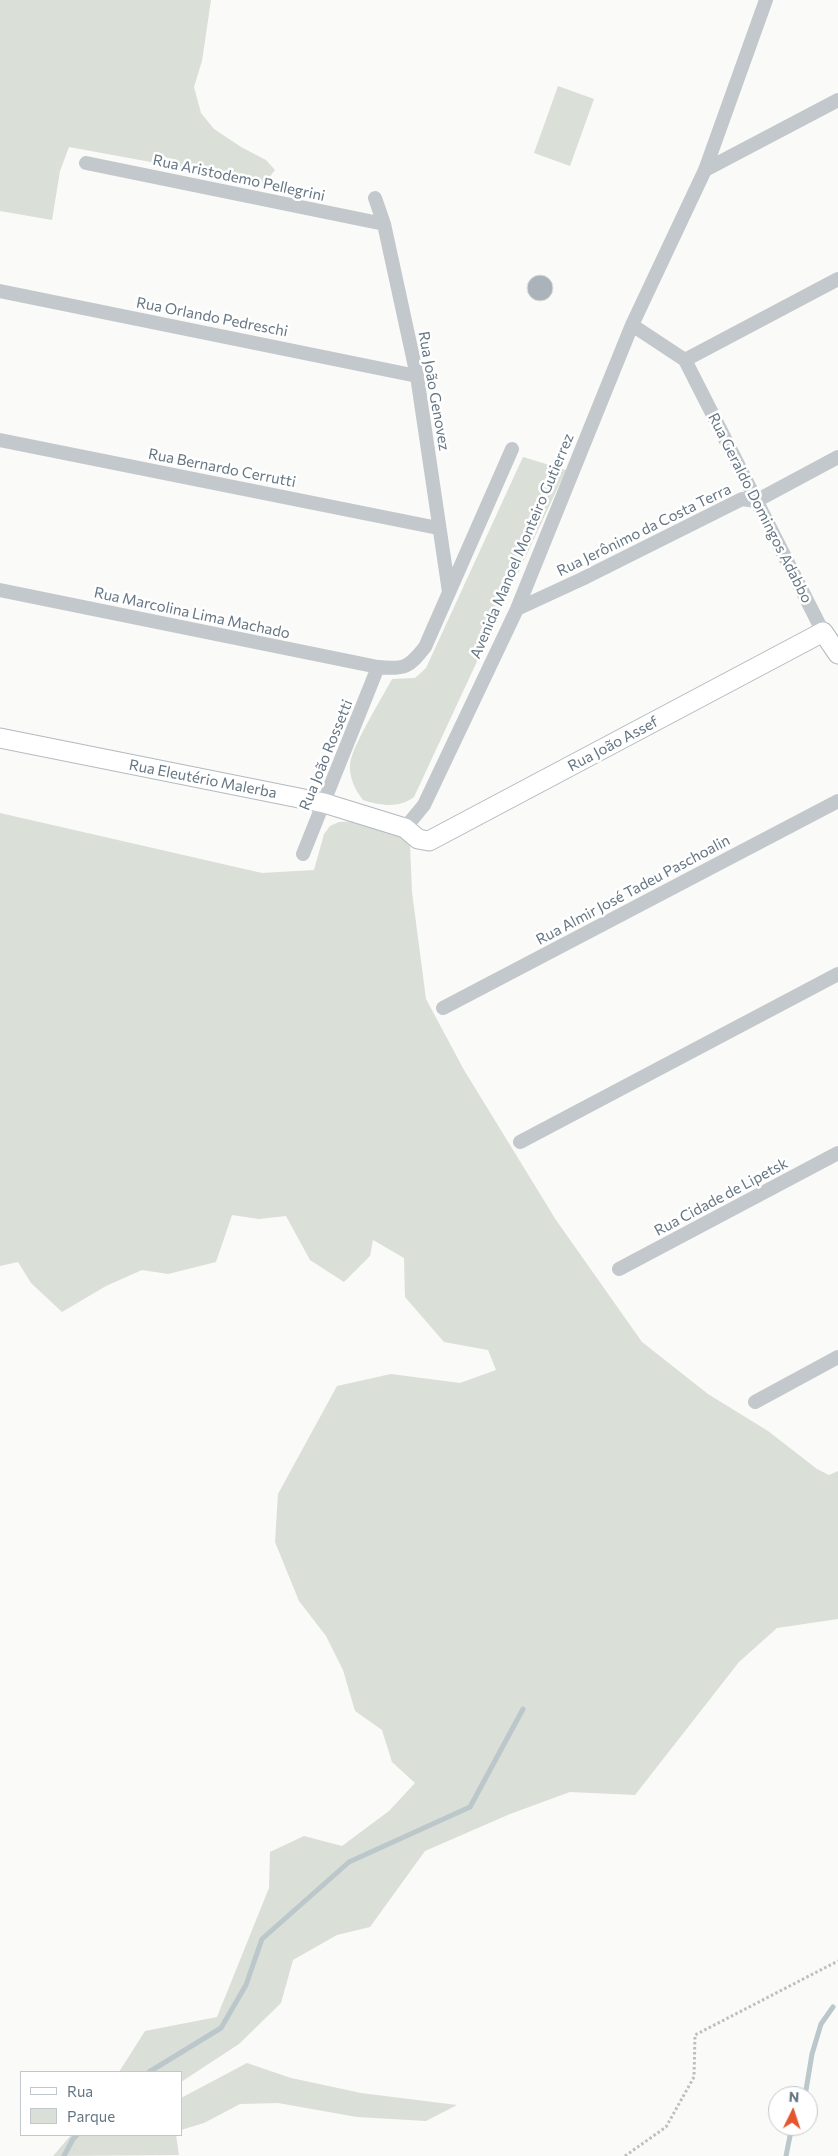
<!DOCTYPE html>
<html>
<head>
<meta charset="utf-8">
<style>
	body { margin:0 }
	#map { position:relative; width:838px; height:2156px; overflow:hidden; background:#fafaf8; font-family:Commissioner,sans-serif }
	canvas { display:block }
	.legend { position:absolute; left:20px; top:2071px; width:162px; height:65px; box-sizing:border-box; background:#fff; border:1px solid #c1c8cd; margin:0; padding:6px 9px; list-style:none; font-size:15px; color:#657683 }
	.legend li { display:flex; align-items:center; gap:10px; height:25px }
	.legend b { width:25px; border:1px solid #c1c8cd }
	.north { position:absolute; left:768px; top:2086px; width:50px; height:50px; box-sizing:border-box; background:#fff; border:1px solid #c1c8cd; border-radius:50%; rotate:4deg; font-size:14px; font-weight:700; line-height:20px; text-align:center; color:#657683 }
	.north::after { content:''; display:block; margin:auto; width:18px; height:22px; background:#e4572e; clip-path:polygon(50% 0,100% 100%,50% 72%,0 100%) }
</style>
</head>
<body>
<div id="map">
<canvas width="838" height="2156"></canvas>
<ul class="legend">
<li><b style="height:6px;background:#fff"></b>Rua</li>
<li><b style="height:14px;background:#dadfd7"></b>Parque</li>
</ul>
<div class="north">N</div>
</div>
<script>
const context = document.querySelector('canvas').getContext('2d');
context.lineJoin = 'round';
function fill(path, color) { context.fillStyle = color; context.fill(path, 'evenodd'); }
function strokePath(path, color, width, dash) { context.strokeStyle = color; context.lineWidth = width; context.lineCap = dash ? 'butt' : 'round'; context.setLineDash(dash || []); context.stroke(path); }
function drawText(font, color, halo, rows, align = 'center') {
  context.font = font + ' Commissioner,sans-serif'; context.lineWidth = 5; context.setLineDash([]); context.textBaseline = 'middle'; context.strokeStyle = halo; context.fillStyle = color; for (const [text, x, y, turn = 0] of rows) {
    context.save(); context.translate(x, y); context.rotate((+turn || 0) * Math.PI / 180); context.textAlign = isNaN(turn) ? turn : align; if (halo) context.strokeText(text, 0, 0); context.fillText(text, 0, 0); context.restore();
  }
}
const green = new Path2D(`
	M0,0H211L202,61L194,87L201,113L214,129L241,147L266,160L275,170L265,183L69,147L60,171L52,220L0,211Z
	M558,86L594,99L570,166L534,153Z
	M523,457L566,470L414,797C400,808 380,806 363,800C355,790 349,777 350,764C352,746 382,698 392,679L415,678L426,668Z
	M0,813L262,873L314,870L324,834L330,826L339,822L354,821L400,835L410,844L412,892L426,999L464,1070L556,1220L642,1342L708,1394L768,1431L817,1469L829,1475L838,1471V1619L777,1628L739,1662L635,1795L570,1792L510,1814L425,1851L370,1927L337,1935L293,1960L281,2003L239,2044L181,2082V2072H119L145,2031L217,2017L269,1888L270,1852L304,1836L342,1846L389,1811L415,1783L392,1762L382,1730L355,1711L343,1670L326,1636L299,1601L275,1542L278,1494L337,1386L391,1374L460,1383L496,1370L488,1350L444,1342L405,1297L404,1258L373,1240L370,1256L344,1282L310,1260L286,1216L259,1219L232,1215L216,1262L168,1274L142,1270L106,1286L62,1312L31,1283L18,1262L0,1266Z
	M247,2063L291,2078L361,2093L457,2105L426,2121L357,2117L278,2103L240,2104L204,2123L181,2130V2098Z
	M71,2135H176L179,2155L53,2156Z`);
const stream = new Path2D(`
	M149,2072L221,2028L246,1985L262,1939L349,1862L470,1807L523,1709
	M805,2096L812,2054L821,2024L833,2007
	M64,2156L73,2139L77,2135
	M786,2156L792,2126`);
const building = new Path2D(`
	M527 288a13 13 0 1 1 26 0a13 13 0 1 1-26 0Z`);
const path = new Path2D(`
	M625,2156L666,2127L694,2077L695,2035L838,1961`);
const street = new Path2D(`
	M86,163L384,224
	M705,170L838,100
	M375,198L384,224L417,376L449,592
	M0,291L417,376
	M632,325L685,360L823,632
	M685,360L838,279
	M0,440L438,528
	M0,590L378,667C405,670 409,667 425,647L512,449
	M517,609L582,579L742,499L756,501L838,457
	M405,828L424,805L517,609L632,325L705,170L766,0
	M303,854L378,667
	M443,1008L838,801
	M520,1142L838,974
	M619,1269L838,1153
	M755,1402L838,1357`);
const secondary = new Path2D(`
	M0,738L324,803L405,828L418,839L429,841L823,632L838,654`);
const streetNames = [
	["Rua Aristodemo Pellegrini",239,178,12],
	["Rua Orlando Pedreschi",212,317,11],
	["Rua João Genovez",434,391,80],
	["Rua Bernardo Cerrutti",222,468,11],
	["Rua Geraldo Domingos Adabbo",760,508,63],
	["Rua Jerônimo da Costa Terra",644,530,-26],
	["Avenida Manoel Monteiro Gutierrez",522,546,-67],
	["Rua Marcolina Lima Machado",192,613,12],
	["Rua João Assef",613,744,-28],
	["Rua João Rossetti",326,755,-68],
	["Rua Eleutério Malerba",203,779,11],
	["Rua Almir José Tadeu Paschoalin",633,890,-28],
	["Rua Cidade de Lipetsk",721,1197,-28]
];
fill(green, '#dadfd7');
strokePath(stream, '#bbc7cb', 5);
fill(building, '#aab3b9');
strokePath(building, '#dcdcda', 1);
strokePath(secondary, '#b3babf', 21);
strokePath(path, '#bbbfc2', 3, [2.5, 2.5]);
strokePath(street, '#c3c8cc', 14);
strokePath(secondary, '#fff', 19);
drawText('15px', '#657683', '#fff', streetNames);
</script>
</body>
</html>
